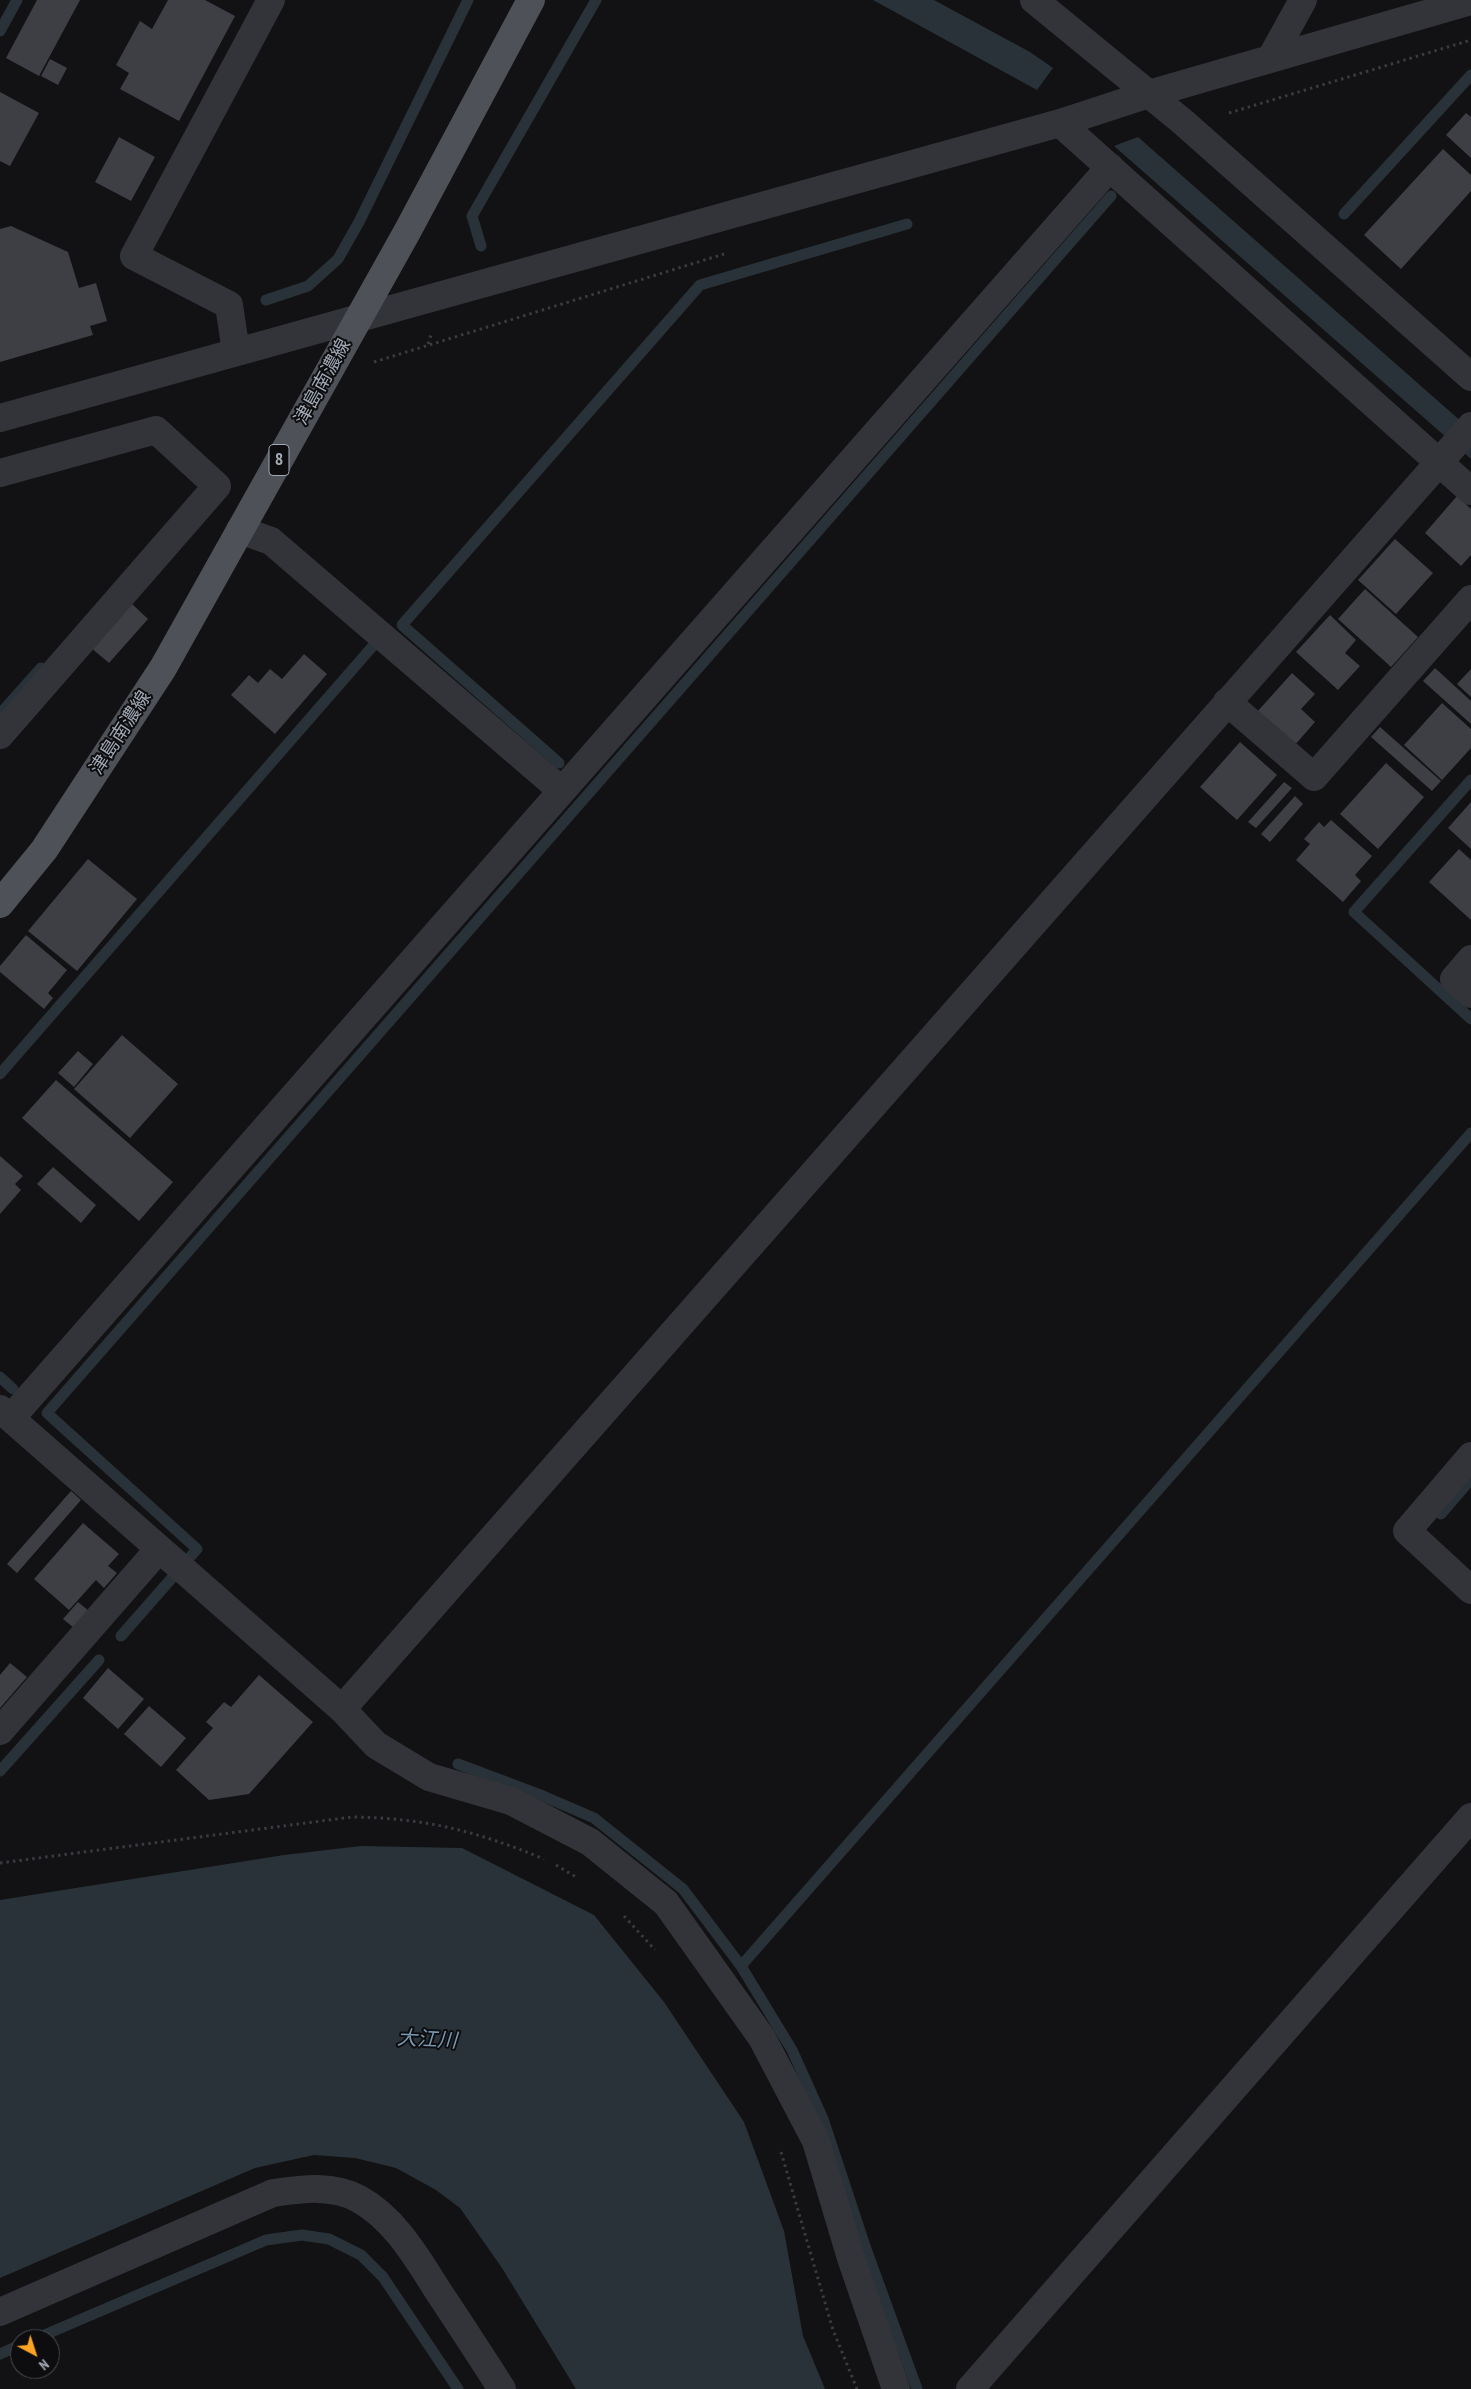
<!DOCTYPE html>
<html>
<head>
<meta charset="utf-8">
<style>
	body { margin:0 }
	#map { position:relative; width:1471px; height:2389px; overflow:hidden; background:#121214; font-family:"PT Sans Narrow",sans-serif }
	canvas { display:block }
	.north { position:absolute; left:10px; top:2329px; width:50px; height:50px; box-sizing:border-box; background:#0d0d0f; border:1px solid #494b51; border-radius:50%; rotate:140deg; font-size:14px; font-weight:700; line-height:20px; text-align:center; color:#a2a9b5 }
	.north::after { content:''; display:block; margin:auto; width:18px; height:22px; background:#fba522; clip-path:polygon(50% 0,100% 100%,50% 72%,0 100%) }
</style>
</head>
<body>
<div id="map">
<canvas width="1471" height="2389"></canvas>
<div class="north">N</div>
</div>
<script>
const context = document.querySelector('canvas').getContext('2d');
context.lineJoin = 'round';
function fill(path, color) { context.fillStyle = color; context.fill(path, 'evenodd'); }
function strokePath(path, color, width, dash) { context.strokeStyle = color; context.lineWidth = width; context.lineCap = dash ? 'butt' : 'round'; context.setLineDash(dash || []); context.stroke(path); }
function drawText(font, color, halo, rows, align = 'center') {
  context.font = font + ' "PT Sans Narrow","Noto Sans JP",sans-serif'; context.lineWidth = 4; context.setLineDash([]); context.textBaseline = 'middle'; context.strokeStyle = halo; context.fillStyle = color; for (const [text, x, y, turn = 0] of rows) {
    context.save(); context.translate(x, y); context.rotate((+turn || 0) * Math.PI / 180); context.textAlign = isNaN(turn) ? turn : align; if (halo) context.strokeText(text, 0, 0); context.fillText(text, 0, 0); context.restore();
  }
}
const water = new Path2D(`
	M873,0H934L1030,52L1053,68L1037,90Z
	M1138,137L1471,430V459L1114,146Z
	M361,1846L462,1848L594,1915L664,2002L744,2122L784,2231L803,2336L825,2389H576L502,2268L460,2208L436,2190L396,2168L355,2158L314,2155L255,2168L0,2278V1900L284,1855Z`);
const stream = new Path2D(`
	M0,31L17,0
	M1344,214L1471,75
	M481,246L472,216L596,0
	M266,300L308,286L338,259L359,222L468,0
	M0,714L41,668
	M559,763L402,625L700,285L907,224
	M1471,780L1354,912L1471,1019
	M0,1074L372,647
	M0,1377L13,1389
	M1441,1514L1471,1479
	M191,1556L197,1549L47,1413L1111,196
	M121,1636L171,1579
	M458,1764L543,1796L594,1818L683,1889L741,1966L1471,1133
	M0,1771L99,1660
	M741,1966L792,2050L823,2119L866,2249L917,2389
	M35,2339L266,2240L302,2235L329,2239L361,2255L383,2277L458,2389
	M0,2354L20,2345`);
const building = new Path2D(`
	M37,0H80L39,76L6,58Z
	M168,0H205L235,16L179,121L120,89L129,73L116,65L140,21L152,29Z
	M50,59L67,68L58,85L41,76Z
	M0,92L39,113L10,166L0,161Z
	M1466,113L1471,117V158L1446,135Z
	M119,137L155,157L131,201L95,182Z
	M1443,149L1471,175V191L1401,269L1364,235Z
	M11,226L68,252L79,288L96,283L107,321L90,326L93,335L0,362V229Z
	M1457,496L1471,509V555L1461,566L1425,533Z
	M1395,539L1433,573L1396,614L1358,580Z
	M1365,589L1418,637L1391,667L1338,619Z
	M130,602L148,619L109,663L90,647Z
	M1330,615L1356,640L1345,653L1360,666L1338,690L1296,652Z
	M304,654L327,674L275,734L231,695L249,675L258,683L270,669L282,679Z
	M1435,668L1471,701V724L1423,681Z
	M1471,669V697L1457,684Z
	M1292,673L1315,694L1301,709L1315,722L1294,746L1257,712Z
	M1442,703L1471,729V748L1442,780L1404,745Z
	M1380,727L1441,781L1432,791L1371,737Z
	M1240,742L1277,775L1237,820L1200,787Z
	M1386,763L1424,797L1378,849L1340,814Z
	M1284,782L1292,788L1256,828L1248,822Z
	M1295,796L1303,804L1270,842L1261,834Z
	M1471,802V849L1448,828Z
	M1331,820L1372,856L1355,875L1361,881L1343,902L1296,860L1310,844L1304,839L1319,822L1324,827Z
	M1459,849L1471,860V920L1429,882Z
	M88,859L137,899L77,971L28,931Z
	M26,935L67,970L48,993L53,998L44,1009L0,972V966Z
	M122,1035L178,1084L130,1138L74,1089Z
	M78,1051L93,1064L74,1087L58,1073Z
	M56,1080L173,1182L139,1221L22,1118Z
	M0,1156L23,1176L15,1184L21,1190L0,1214Z
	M53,1167L96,1205L81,1223L37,1184Z
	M71,1491L81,1500L17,1573L7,1564Z
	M83,1523L119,1554L108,1566L117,1573L104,1588L96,1580L69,1610L34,1579Z
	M78,1602L89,1611L74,1628L63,1619Z
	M10,1663L27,1677L0,1708V1675Z
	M108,1668L144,1699L118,1729L83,1698Z
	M259,1675L313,1722L249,1794L209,1800L176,1770L213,1728L206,1722L224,1702L231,1707Z
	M149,1706L186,1738L161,1767L124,1734Z`);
const path = new Path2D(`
	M1229,113L1471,40
	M428,344L432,332
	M374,362L724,254
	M0,1863L352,1817C426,1818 476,1831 544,1859
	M556,1865L576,1877
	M624,1916L655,1950
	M781,2152L833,2330L857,2389`);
const minor = new Path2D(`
	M1034,0L1183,122L1471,377
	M1271,58L1303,0
	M1060,123L1471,491
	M236,352L229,305L134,256L271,0
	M0,418L1060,123L1149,94L1471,1
	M0,473L156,430L217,486L0,735
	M240,530L271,541L561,790
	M1227,702L1314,777L1471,599
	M1471,959L1454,979L1471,994
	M0,1409L342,1709L1471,426
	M11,1418L1110,167
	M1471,1456L1407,1531L1471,1590
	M342,1709L376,1745L429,1777L511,1801L590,1842L666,1903L762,2038L816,2141L851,2258L896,2389
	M0,1731L159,1549
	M0,2312L273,2193C301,2189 333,2184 359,2199C397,2220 419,2262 442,2297C462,2327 482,2358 502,2389
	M970,2389L1471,1817`);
const major = new Path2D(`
	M0,904L44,850L163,668L407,232L531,0`);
const shields = [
	[279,460,20]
];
const shieldNames = [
	["8",279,460]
];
const streetNames = [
	["津島南濃線",323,382,-61],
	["津島南濃線",121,733,-57]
];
const waterNames = [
	["大江川",427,2040,3]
];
fill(water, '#283238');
strokePath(stream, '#283238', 11);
fill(building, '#3e3f44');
strokePath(path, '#393b40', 3, [2.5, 4]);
strokePath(minor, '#333439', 28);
strokePath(major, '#4f5158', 28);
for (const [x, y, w] of shields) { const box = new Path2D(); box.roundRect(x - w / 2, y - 15.5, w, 31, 4); context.fillStyle = '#0d0d0f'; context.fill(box); strokePath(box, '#a2a9b5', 1); }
drawText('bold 18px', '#a2a9b5', null, shieldNames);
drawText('19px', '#a2a9b5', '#0d0d0f', streetNames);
drawText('italic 20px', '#779ab2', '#0d0d0f', waterNames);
</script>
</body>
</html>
